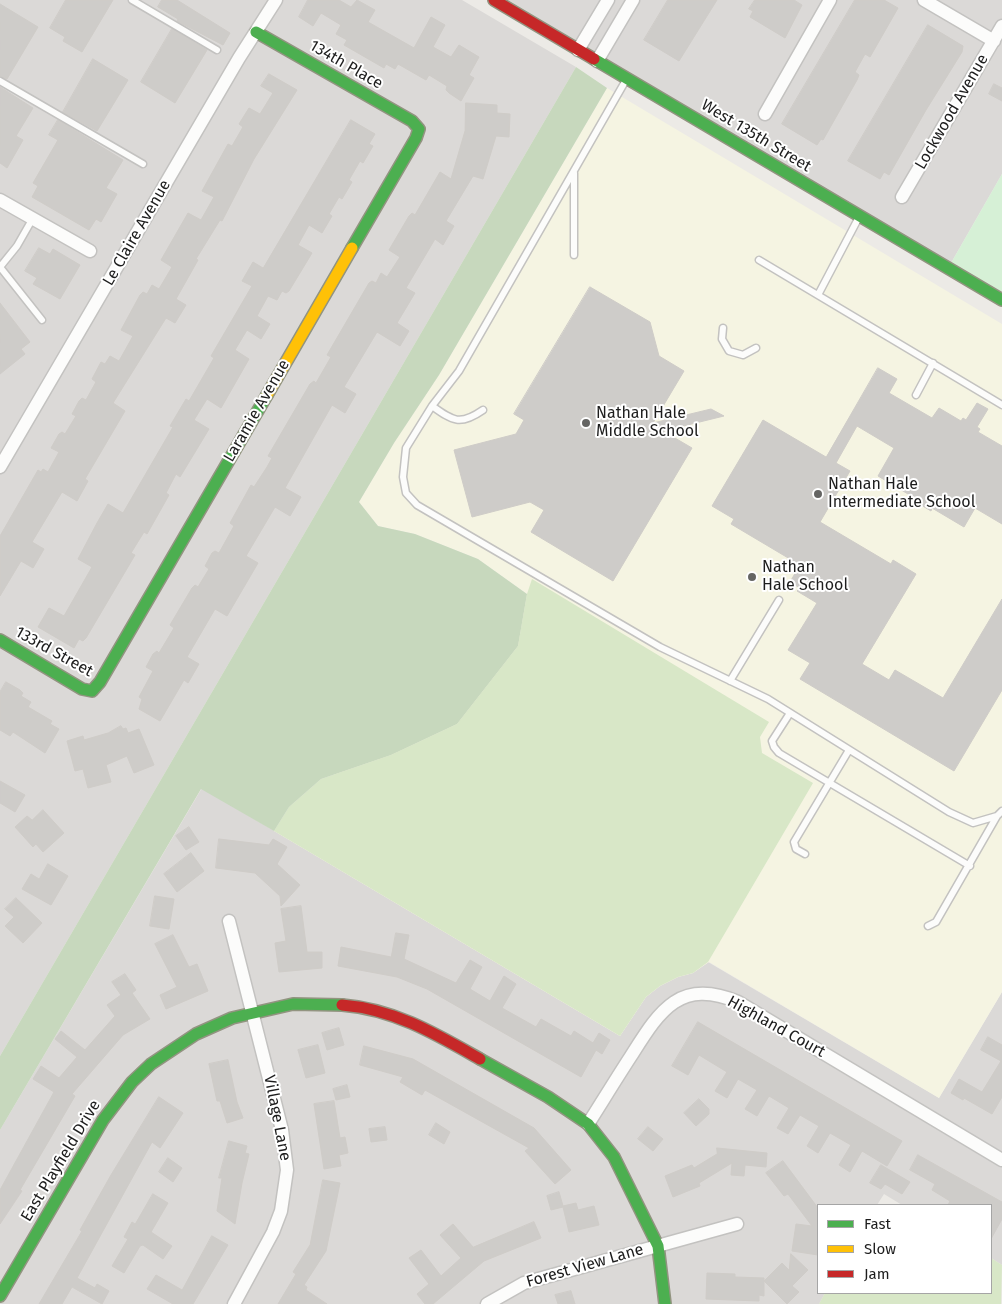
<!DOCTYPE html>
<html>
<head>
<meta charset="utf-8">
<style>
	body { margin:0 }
	#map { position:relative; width:1002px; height:1304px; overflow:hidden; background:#eceae6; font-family:"Fira Sans",sans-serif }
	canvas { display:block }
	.legend { position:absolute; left:817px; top:1204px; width:175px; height:90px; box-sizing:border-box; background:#fff; border:1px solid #a5a5a5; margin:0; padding:6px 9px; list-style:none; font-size:15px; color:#1d1d1d }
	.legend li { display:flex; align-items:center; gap:10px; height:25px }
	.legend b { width:25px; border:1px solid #a5a5a5 }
</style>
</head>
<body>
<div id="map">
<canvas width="1002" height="1304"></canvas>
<ul class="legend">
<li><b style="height:6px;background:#4caf50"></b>Fast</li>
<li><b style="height:6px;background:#ffc107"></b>Slow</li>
<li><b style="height:6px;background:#c62828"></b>Jam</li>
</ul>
</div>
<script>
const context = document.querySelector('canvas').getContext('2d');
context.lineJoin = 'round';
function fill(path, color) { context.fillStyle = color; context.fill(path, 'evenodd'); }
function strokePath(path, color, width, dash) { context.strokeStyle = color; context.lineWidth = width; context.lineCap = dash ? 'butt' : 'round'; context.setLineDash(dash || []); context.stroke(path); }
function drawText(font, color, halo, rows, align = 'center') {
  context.font = font + ' "Fira Sans",sans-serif'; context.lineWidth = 4; context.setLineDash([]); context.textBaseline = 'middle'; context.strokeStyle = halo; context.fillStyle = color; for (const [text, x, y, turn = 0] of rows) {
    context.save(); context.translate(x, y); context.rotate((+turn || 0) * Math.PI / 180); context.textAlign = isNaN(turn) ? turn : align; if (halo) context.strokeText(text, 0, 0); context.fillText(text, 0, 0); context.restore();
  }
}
const residential = new Path2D(`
	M0,0H462L576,67L0,1056Z
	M508,0H1002V174L951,263Z
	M202,788L620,1036L646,997L660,986L678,977L693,973L708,962L939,1098L1002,992V1265L991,1258V1205H902L884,1194L877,1205H818V1293H825L819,1304H0V1130Z`);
const education = new Path2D(`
	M607,88L1002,324V992L939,1098L709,962L693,973L678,977L660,986L646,997L620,1036L274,831L527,594L478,559L415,534L378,526L359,502L394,443L439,375Z`);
const grass = new Path2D(`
	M532,579L769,722L760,737L762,753L813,783L708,962L693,973L678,977L660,986L646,997L620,1036L274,831L289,807L321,779L391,755L457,724L518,646L527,594Z
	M991,1258L1002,1265L1001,1304H819L825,1293H991Z`);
const forest = new Path2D(`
	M576,67L607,88L439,375L394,443L359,502L378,526L415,534L478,559L527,594L518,646L457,724L391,755L321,779L289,807L274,831L201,789L0,1130V1056Z`);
const park = new Path2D(`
	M1002,174V292L951,263Z`);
const building = new Path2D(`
	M66,0H113L82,52L63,41L65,37L50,28Z
	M162,0H177L230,33L223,45L177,21L178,19L158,7Z
	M308,0H339L351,7L357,0L375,10L368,22L414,48L431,17L445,25L433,47L451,57L459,45L479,57L469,75L474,78L461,101L449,93L446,90L447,86L429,75L426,80L398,64L395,69L386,64L384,68L344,45L347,40L336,34L341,25L321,13L313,26L299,17Z
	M668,0H717L679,61L644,40Z
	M755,0H794L802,5L785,38L750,17L753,11L749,9Z
	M855,0H884L898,8L870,57L865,54L855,72L859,75L857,80L823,140L821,139L817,145L782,124Z
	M0,4L38,27L7,79L0,76Z
	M928,25L963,46L962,52L926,110L889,175L884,172L880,179L848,161Z
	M172,29L207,50L175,103L141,82Z
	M93,59L128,80L97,131L63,112Z
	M269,74L297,90L254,159L222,221L220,220L196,259L198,260L176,299L186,305L175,323L166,318L113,403L125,411L85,479L88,481L77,501L62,492L32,542L44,549L33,568L21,561L0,596V536L38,470L41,472L43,469L48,472L59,452L51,448L59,434L62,432L65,434L76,416L72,414L79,401L82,398L86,400L96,382L92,379L101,362L105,364L110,356L119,361L133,336L121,330L140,295L143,292L147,294L152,285L159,289L172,267L161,260L188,213L201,220L214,197L202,191L228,144L232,146L243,127L239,124L249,108L260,114L273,93L261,86Z
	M994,84L1002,88V101L989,94Z
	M0,87L33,108L16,136L23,140L7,168L0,163Z
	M466,103L497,105V113L510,114L509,137L496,136L483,179L473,176L446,221L454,226L443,245L435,239L406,288L415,293L397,323L409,331L400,346L377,332L344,387L356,394L345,413L332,405L285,488L301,497L290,516L275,507L246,556L258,563L227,616L215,609L187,657L199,664L188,683L184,680L160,721L139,709L142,699L139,697L153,671L146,667L153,654L157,651L159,653L174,628L170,625L192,588L195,585L198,587L209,569L205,566L212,553L215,551L219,553L234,526L230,523L251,485L254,487L267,467L272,458L268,456L310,384L314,381L316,383L331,357L327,355L369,283L372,281L376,283L381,273L387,277L400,257L389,250L409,216L412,213L415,215L440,172L451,179L465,131Z
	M58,120L123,160L106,188L117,194L101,222L96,219L89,230L32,197L38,186L33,183L58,140L49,135Z
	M351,120L375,134L369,144L373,146L363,163L360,161L349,180L352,182L342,199L339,197L329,214L332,216L322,233L309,225L298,245L312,253L289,291L286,293L282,291L277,300L268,296L257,316L270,324L261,339L247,330L235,350L249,359L221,408L207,399L194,420L209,429L180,477L176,474L166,493L169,495L147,534L144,532L131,553L135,555L86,638L83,641L79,639L74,648L38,627L49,608L64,616L92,567L78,559L97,523L108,504L123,513L173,427L170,426L186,399L189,401L214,358L211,356L252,286L242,281L253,262L263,268Z
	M39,248L50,254L53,249L80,265L60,299L33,284L37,278L25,271Z
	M590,287L650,322L659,356L684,371L653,423L711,409L724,416L663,431L692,448L613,581L531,532L544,510L530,502L472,517L454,450L516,434L524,420L514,414Z
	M0,303L30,342L21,349L25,354L0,374Z
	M878,368L897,379L889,393L932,418L939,408L961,421L963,418L966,420L977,403L988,409L977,427L980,429L978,432L1002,446V524L975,508L964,527L932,508L931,511L916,502L918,500L878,476L894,448L857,426L836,463L850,471L820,522L891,564L893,560L916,574L862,664L889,680L895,670L943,698L1002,599V690L954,771L800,679L810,663L788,650L817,603L797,591L800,588L790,582L800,565L731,524L734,519L712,506L763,420L826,457Z
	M6,682L20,690L23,693L21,696L31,702L28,707L52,721L50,724L59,729L45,753L13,732L10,736L0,730V692Z
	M121,726L123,729L126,728L128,733L139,729L154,765L134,773L127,756L106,765L111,782L88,788L83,769L75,771L67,741L83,736L84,740L108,733Z
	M0,781L25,795L15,812L0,803Z
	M43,810L64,833L43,852L36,844L33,847L15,827L27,816L32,820Z
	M189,827L199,842L186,850L176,836Z
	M219,839L269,845L273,839L287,847L277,864L300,885L281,906L280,896L255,873L216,868Z
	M191,853L204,871L177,892L164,874Z
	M48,864L68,876L51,905L22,889L31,874L39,879Z
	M155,896L174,899L169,929L150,926Z
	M16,898L42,923L23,943L5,926L14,917L5,909Z
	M301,906L307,952H322V968L279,972L275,943L286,941L281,909Z
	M396,933L409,935L404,959L456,983L470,960L482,967L470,989L490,1001L504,976L516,984L502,1008L536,1027L541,1019L571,1036L574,1031L593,1043L599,1033L610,1040L602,1054L596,1050L581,1077L427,989L397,977L338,966L341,947L391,957Z
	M173,935L189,967L197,964L208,991L166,1009L160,995L177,987L155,944Z
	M125,974L136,990L132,993L150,1019L123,1035L72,1094L75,1096L20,1190L22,1191L0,1224V1190L54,1092L33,1079L41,1066L59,1078L77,1057L55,1039L61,1031L85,1050L115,1016L107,1005L121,995L112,982Z
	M698,1022L902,1141L887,1166L862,1151L850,1172L839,1165L851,1145L830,1133L818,1153L807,1146L819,1126L800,1115L788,1134L777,1128L789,1108L769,1096L757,1116L745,1109L757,1090L738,1079L727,1098L715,1091L727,1072L699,1055L688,1075L672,1066Z
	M339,1028L344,1045L327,1050L322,1033Z
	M988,1037L1002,1045V1097L992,1114L964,1098L963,1100L951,1093L959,1079L982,1092L1001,1061L981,1050Z
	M318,1045L325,1073L306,1078L298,1050Z
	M364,1046L413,1059L534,1128L571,1170L555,1184L525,1151L529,1148L425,1090L422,1095L400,1082L403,1077L360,1065Z
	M228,1060L237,1102L243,1118L227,1123L220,1101H217L209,1064Z
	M347,1085L350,1097L336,1100L333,1089Z
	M159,1097L183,1113L160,1148L152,1142L77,1278L95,1288L97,1284L109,1291L102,1304L72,1287L62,1304H39L82,1231L80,1230L111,1175Z
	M699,1099L709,1109V1114L696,1126L684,1113Z
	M334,1101L340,1138L345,1137L348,1153L339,1155L341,1166L324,1169L314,1104Z
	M436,1123L450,1132L444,1144L429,1135Z
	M385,1127L387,1140L371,1142L369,1129Z
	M648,1127L663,1139L653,1151L638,1139Z
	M229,1141L247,1146L245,1153L249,1154L242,1183L235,1224L217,1211L222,1178H219Z
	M717,1148L767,1153L766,1167L745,1165L744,1176L731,1175L732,1163L699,1183L700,1186L673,1197L665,1176L692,1165L694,1168L717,1154Z
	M918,1155L1002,1202V1219L991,1239V1205H948L950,1201L932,1190L935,1184L910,1170Z
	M168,1158L182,1168L173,1182L159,1172Z
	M783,1161L818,1208V1255L792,1251L796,1224L812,1226L788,1194L784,1196L766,1173Z
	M881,1165L910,1182L902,1194L885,1184L881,1189L870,1183Z
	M323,1180L340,1183L326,1251L304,1285L307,1287L306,1290L327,1304H278L296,1274L293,1272L310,1245Z
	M559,1192L563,1206L576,1203L578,1210L594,1206L599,1225L569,1232L563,1207L551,1210L547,1196Z
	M153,1194L168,1203L151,1232L172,1246L163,1259L143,1245L140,1246L124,1273L112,1266L128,1239L124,1237L132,1222L135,1224Z
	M534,1222L541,1238L484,1261L433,1304H425L417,1294L429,1284L409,1258L421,1250L441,1276L461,1258L440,1235L453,1224L473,1247Z
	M212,1236L228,1245L193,1304H173L147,1289L156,1275L182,1290Z
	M791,1254L808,1270L792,1286L799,1292L787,1304L764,1281V1296L759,1295V1301L706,1299L707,1273L735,1274V1277L764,1278V1281L782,1263L789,1270Z
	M571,1291L575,1304H558L555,1295Z`);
const lane = new Path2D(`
	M132,0L217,50
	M626,80L459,371L432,406L406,448L403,477L406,493L417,505L660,647L768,699L949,812L973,823L997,816L1002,811
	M0,81L143,164
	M574,255V173
	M759,260L1002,405
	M0,267L42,320
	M0,267L17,246L33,218
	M818,295L859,217
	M723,328L722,339L729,351L743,355L756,348
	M916,395L933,363
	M432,406C453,421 460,426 483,410
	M730,681L779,600
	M790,713L772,741L774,747L779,753L970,866
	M805,854L796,849L794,842L849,750
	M928,926L936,922L997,816`);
const street = new Path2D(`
	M924,0L994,41
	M578,50L608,0
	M597,61L633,0
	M765,114L830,0
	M902,197L1002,26
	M0,200L90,251
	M0,467L239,58L276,0
	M229,921L282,1130L287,1170L281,1211L273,1232L234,1304
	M588,1124C602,1102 616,1079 631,1056C659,1012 679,977 738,1002L1002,1160
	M487,1304L524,1283L737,1224`);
const fast = new Path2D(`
	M256,32L412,121L419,129L416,138L352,248
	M594,59L1002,300
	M0,640L82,689L92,691L100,682L267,395
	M480,1059L548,1097L588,1124L614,1157L658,1246L665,1304
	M0,1296L103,1120L132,1082L151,1064L196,1034L232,1018L293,1004L342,1005`);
const slow = new Path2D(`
	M267,395L352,248`);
const jam = new Path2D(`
	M494,0L594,59
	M342,1005C394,1009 436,1034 480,1059`);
const markers = [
	[586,423,5,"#656563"],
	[818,494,5,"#656563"],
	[752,577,5,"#656563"]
];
const streetNames = [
	["134th Place",346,65,30],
	["Lockwood Avenue",952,112,-60],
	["West 135th Street",756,136,31],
	["Le Claire Avenue",137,233,-60],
	["Laramie Avenue",257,411,-60],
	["133rd Street",54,652,29],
	["Highland Court",776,1027,29],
	["Village Lane",277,1118,79],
	["East Playfield Drive",61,1161,-59],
	["Forest View Lane",585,1266,-16]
];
const poiNames = [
	["Nathan Hale",596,414],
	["Middle School",596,432],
	["Nathan Hale",828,485],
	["Intermediate School",828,503],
	["Nathan",762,568],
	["Hale School",762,586]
];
fill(residential, '#dbd9d7');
fill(education, '#f5f4e2');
fill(grass, '#d8e7c7');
fill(forest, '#c7d8bd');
fill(park, '#d6f0d6');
fill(building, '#ceccc9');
strokePath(building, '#cfccc8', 1);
strokePath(lane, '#c3c2c0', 9);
strokePath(street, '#c3c2c0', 15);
strokePath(fast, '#929480', 14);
strokePath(slow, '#929480', 14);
strokePath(jam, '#929480', 14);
strokePath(lane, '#fcfcfb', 6);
strokePath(street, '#fcfcfb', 12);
strokePath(fast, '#4caf50', 11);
strokePath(slow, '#ffc107', 11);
strokePath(jam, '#c62828', 11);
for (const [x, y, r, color] of markers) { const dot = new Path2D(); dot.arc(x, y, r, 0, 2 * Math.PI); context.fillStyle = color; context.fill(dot); strokePath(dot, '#fff', 2); }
drawText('16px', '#1d1d1d', '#fff', streetNames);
drawText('16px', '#1d1d1d', '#fff', poiNames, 'left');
</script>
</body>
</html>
